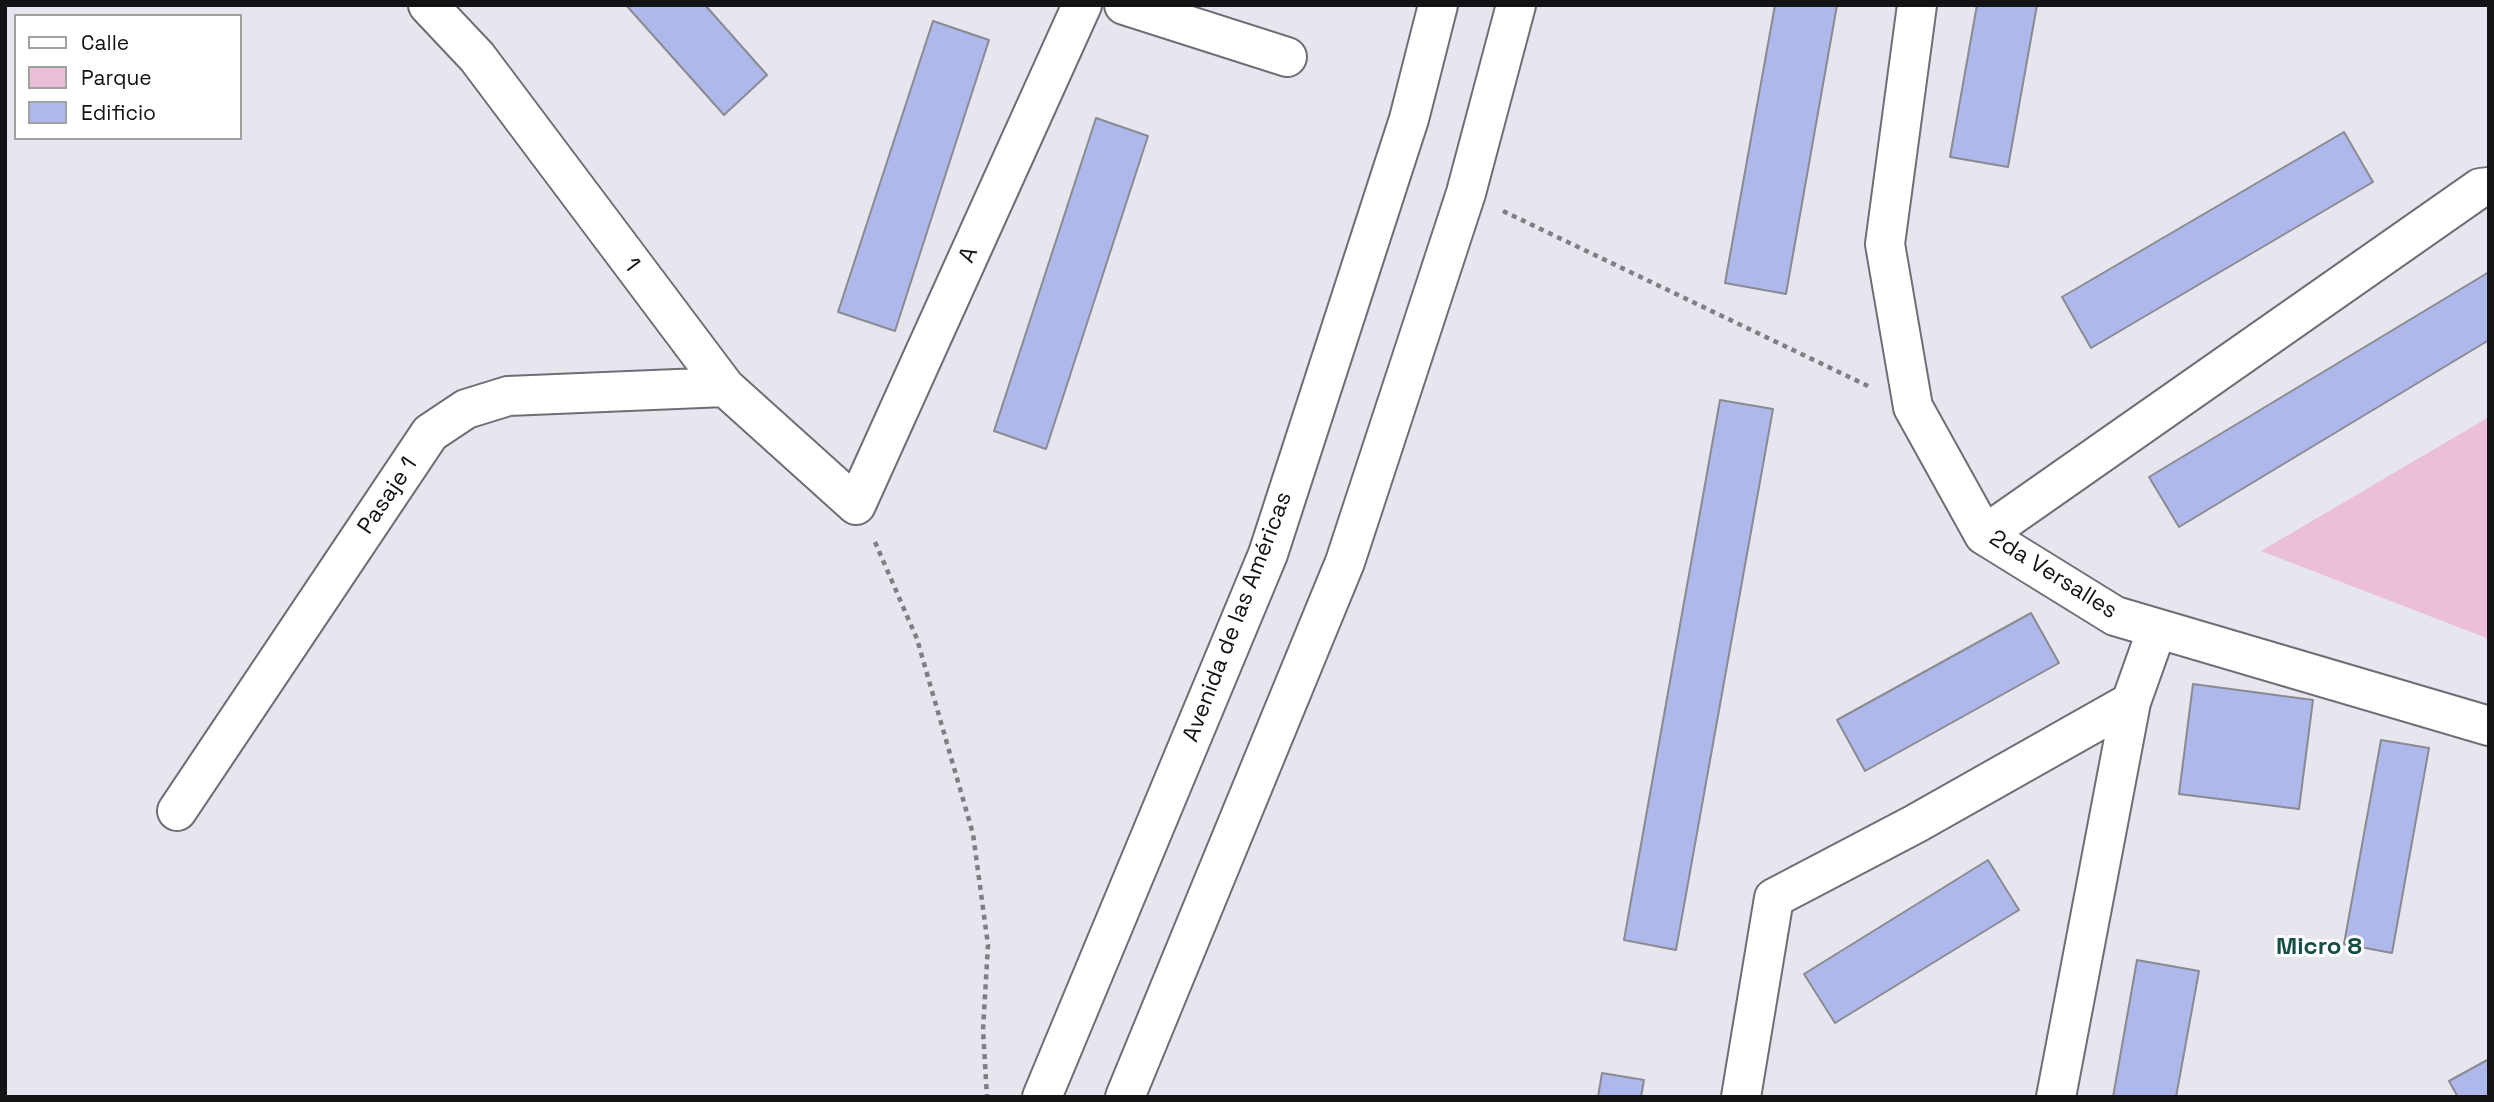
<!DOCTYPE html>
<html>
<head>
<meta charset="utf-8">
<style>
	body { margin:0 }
	#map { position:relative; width:2494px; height:1102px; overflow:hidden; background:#e7e5ed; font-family:"Space Grotesk",sans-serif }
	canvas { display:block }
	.frame { position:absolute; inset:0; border:7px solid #131315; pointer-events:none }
	.legend { position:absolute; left:14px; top:14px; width:228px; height:126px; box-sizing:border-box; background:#fff; border:2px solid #a1a1a1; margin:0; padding:9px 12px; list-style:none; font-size:21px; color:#131315 }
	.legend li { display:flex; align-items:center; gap:14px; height:35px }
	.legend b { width:35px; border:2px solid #a1a1a1 }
</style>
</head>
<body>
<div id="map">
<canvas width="2494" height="1102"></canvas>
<div class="frame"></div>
<ul class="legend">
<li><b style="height:9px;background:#fff"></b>Calle</li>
<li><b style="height:19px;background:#ebc0d6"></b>Parque</li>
<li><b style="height:19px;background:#aeb8ea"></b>Edificio</li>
</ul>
</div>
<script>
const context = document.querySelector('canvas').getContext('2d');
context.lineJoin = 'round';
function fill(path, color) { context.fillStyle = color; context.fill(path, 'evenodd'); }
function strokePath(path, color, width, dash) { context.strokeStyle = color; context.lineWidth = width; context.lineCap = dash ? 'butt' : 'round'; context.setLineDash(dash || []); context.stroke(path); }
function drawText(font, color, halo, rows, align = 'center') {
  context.font = font + ' "Space Grotesk",sans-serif'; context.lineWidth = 6; context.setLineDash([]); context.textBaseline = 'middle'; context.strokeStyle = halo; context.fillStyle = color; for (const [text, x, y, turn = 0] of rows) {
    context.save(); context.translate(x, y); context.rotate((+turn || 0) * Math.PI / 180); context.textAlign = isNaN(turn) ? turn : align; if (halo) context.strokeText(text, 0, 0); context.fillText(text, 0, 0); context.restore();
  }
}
const green = new Path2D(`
	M2489,417V639L2261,551Z`);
const building = new Path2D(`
	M626,5H705L767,75L724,115Z
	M1775,5H1837L1786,294L1725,283Z
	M1977,5H2037L2008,167L1950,157Z
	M933,21L989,40L895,331L838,312Z
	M1096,118L1148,136L1046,449L994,431Z
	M2344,132L2373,182L2091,348L2062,297Z
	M2489,272V340L2179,527L2149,477Z
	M1720,400L1773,409L1676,950L1624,940Z
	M2031,613L2059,663L1865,771L1837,720Z
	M2193,684L2313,700L2299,809L2179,794Z
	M2381,740L2429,748L2392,953L2344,944Z
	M1988,860L2019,910L1835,1023L1804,974Z
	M2137,960L2199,971L2176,1097H2113Z
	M2489,1059V1097H2458L2449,1081Z
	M1602,1073L1644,1080L1641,1097H1598Z`);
const path = new Path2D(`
	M1503,211L1868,386
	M875,542L917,639L973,834L988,945L983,1030L987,1097`);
const minor = new Path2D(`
	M428,5L477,57L725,387L856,505L1082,5
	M1124,5L1287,57
	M1917,5L1885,244L1913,407L1984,535L2115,616L2489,726
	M1984,535L2480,188L2489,187
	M177,811L430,433L466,409L508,396L725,387
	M1741,1097L1774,898L1915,824L2131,702
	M2056,1097L2131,702L2157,629`);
const major = new Path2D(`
	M1042,1097L1268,554L1409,119L1438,5
	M1125,1097L1345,562L1466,193L1516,5`);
const streetNames = [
	["A",969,255,-66],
	["1",631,265,53],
	["Pasaje 1",388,496,-56],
	["2da Versalles",2053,575,32],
	["Avenida de las Américas",1238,617,-69]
];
const neighbourhoodNames = [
	["Micro 8",2319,947]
];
fill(green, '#ebc0d6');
fill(building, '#aeb8ea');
strokePath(building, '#8a8b92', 2);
strokePath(minor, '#706e75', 42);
strokePath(major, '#706e75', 42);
strokePath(path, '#7f7e83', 4.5, [5, 5]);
strokePath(minor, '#fff', 38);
strokePath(major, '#fff', 38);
drawText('23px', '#131315', '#fff', streetNames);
drawText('bold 24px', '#144e45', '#fff', neighbourhoodNames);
</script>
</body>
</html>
